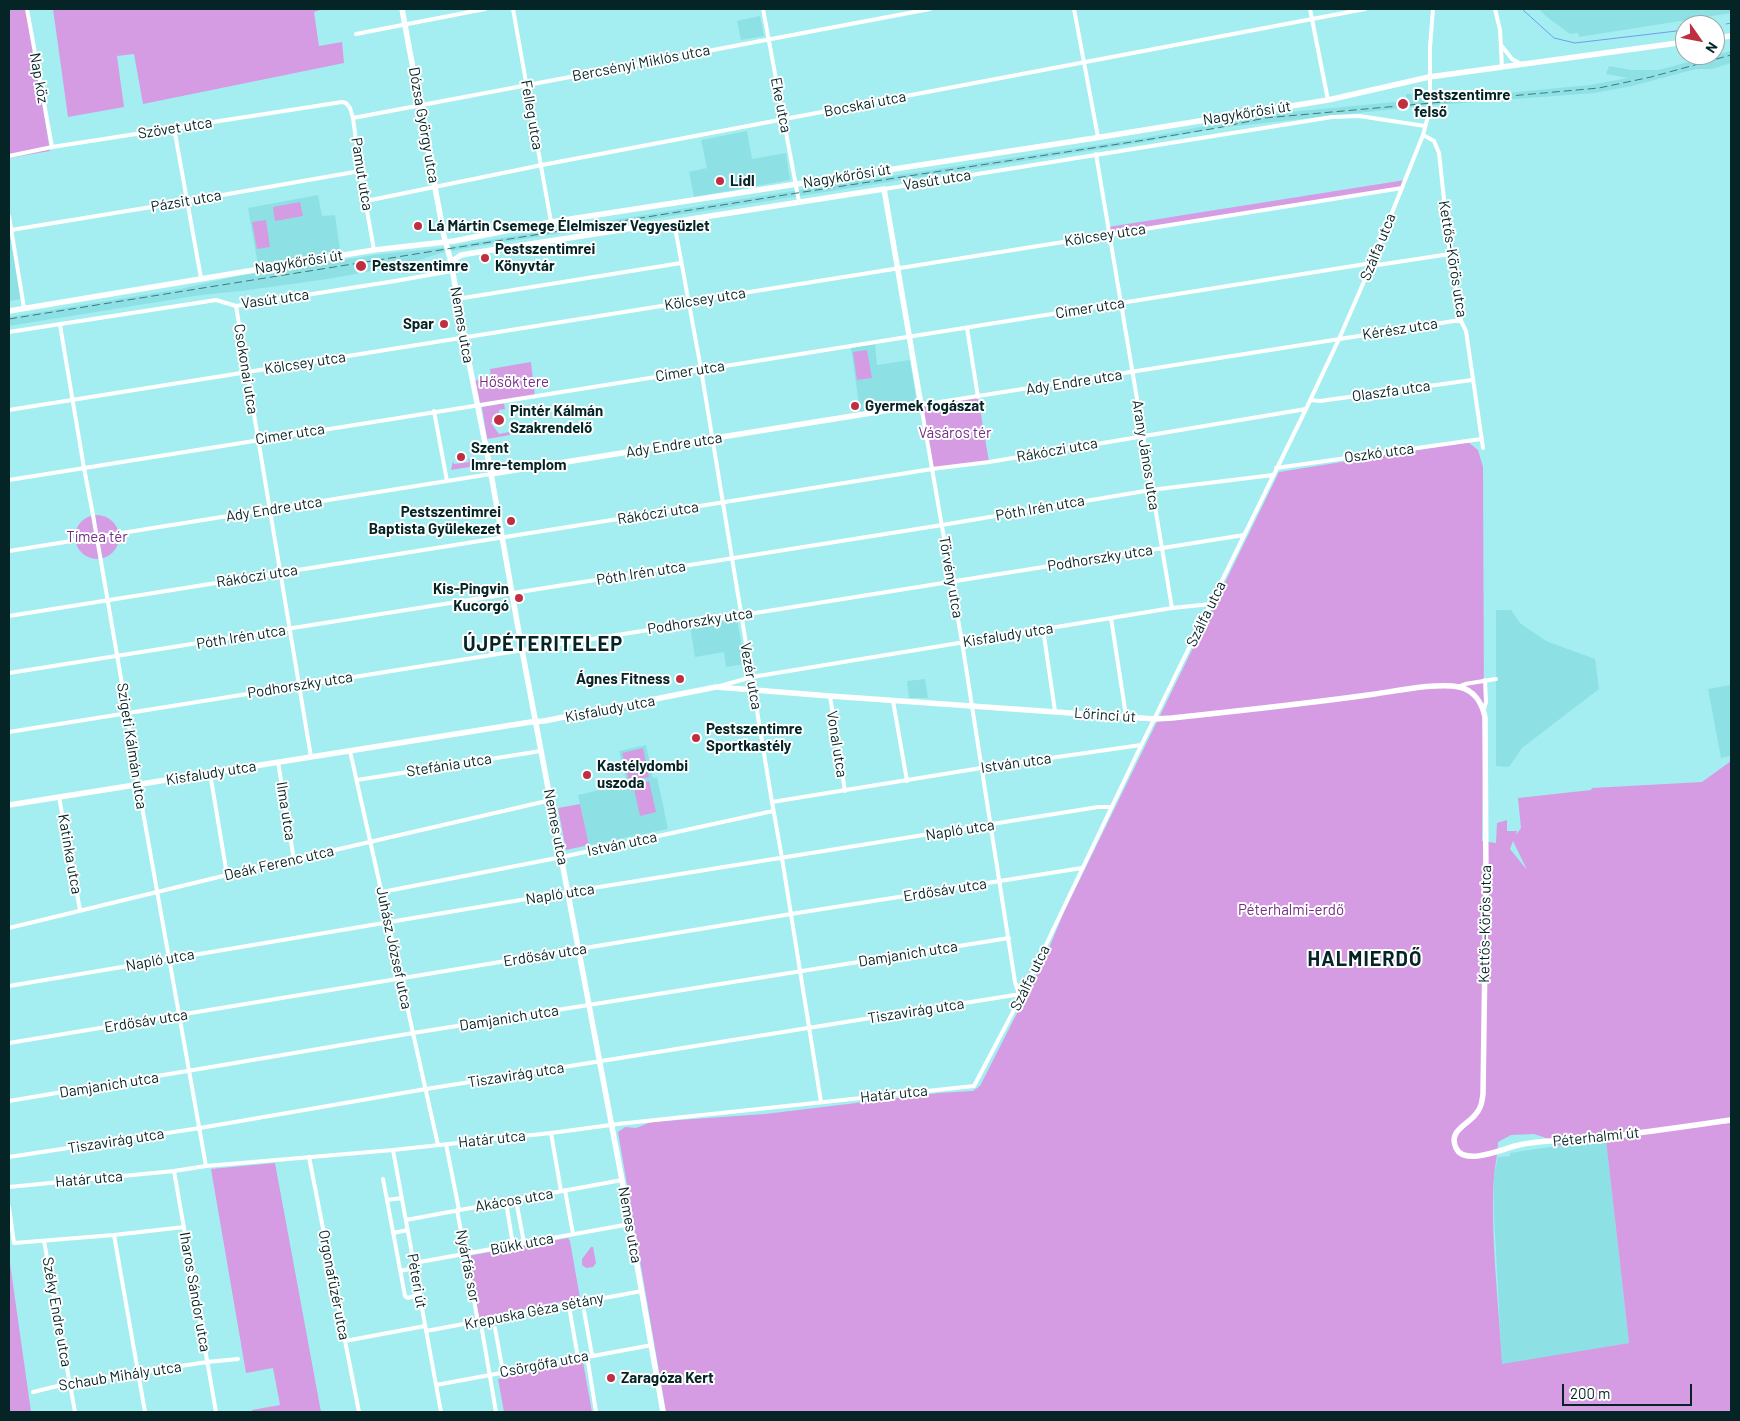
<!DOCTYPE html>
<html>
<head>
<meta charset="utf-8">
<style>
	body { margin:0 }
	#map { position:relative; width:1740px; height:1421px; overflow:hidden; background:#a4eef2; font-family:Barlow,sans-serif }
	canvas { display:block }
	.frame { position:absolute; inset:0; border:10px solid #042426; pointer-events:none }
	.north { position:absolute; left:1675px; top:15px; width:50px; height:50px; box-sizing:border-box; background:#fff; border:1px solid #9ba7a8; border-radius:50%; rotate:123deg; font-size:14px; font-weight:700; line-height:20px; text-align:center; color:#042426 }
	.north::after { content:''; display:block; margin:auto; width:18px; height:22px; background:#c02f41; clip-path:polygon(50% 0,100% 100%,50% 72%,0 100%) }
	.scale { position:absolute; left:1562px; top:1384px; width:130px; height:22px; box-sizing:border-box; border:2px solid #042426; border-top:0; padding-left:6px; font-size:15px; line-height:18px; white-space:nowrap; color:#042426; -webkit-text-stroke:4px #fff; paint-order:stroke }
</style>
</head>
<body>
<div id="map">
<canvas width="1740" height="1421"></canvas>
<div class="frame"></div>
<div class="north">N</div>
<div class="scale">200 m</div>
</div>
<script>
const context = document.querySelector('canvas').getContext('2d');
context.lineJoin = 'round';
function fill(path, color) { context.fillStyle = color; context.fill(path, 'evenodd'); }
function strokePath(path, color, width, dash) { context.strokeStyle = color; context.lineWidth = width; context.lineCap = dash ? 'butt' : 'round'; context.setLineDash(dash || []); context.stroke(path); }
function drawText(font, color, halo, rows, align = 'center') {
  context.font = font + ' Barlow,sans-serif'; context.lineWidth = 4; context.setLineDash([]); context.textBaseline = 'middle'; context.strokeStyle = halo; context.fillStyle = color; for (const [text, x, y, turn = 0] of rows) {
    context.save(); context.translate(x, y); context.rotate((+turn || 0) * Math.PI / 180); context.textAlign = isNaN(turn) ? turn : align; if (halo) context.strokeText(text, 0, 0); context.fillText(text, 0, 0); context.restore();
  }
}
const built = new Path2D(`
	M1539,9H1731V13L1579,37L1578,33L1570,34L1547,17Z
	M760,16L764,36L741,40L737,21Z
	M1731,51V63L1712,69H1696L1632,86L1594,93L1423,106L1217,128L1145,142L473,247L441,253L404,265L328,279L241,291L201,295L9,326V317L180,289L237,276L381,254L440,248L805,189L1144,138L1216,124L1290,112L1406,101V94H1417L1423,101L1590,85L1628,78L1606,74L1609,66L1631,70H1658Z
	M747,131L752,159L786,153L790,180L694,197L689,172L707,168L701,140Z
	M318,195L322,216L335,215L340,250L258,265L248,208Z
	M9,216L22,299L9,301Z
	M875,344L877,365L910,360L917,404L860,412L851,348Z
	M1496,610H1511L1520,623L1546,641L1595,659L1599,689L1522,748L1509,767L1496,766Z
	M737,618L745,664L726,667L724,652L695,657L690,626Z
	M925,679L928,698H909L907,681Z
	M1731,685V756L1721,758L1708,689Z
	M646,745L653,778L657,777L668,829L589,845L578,795L627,784L619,751Z
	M1606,1139L1629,1343L1502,1365L1494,1215V1175L1498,1157L1510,1156V1153L1522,1151Z`);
const green = new Path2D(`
	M9,9H27L50,151L9,158Z
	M53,9H323L314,12L319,46L342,42L344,63L143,104L134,54L117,56L124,107L68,117Z
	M1405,180L1402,188L1109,235L1108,227Z
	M300,202L303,216L275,221L273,207Z
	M266,220L270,247L257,249L252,222Z
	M867,350L872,378L857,380L853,352Z
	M531,362L535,397L478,405L473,381L491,378L490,369Z
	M978,397L989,462L932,469L921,405Z
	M504,403L505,409L499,410V417L496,415L491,423L499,434L509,432L510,435L487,439L482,407Z
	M1468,442L1478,450L1483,467L1484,709L1482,841L1496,843L1497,823L1507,820V831H1517L1516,835L1521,828L1518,798L1591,790L1592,788L1702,782L1731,761V1412H666L618,1132L625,1127L636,1128L651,1122L765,1114L939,1093L973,1091L980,1086L1044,960L1064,912L1279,472ZM1513,841L1527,870L1510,849ZM1534,1134L1552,1140L1553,1146L1606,1140L1629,1343L1502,1364C1499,1303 1490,1237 1494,1176C1495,1165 1498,1154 1498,1142L1511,1135Z
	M468,459H471L472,465H470V467L451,470L453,461L454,464L469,462Z
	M75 537a22 22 0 1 1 44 0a22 22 0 1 1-44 0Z
	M643,748L649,777L629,781L622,753Z
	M649,781L656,812L640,816L633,784Z
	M580,804L589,845L566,850L558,808Z
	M275,1163L321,1412H252V1410L280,1405L273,1368L246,1373L211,1169Z
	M568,1238L570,1241L580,1298L479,1318L468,1256Z
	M591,1247H593L596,1263L593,1267L586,1268L582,1265V1259Z
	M9,1256L31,1412H9Z
	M583,1362L592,1412H504L498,1379Z`);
const stream = new Path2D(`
	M1522,9L1554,38L1575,43L1685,30
	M1726,24L1731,23`);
const street = new Path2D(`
	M27,9L52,147
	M513,9L551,222
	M763,9L799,202
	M1074,9L1098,137
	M1310,9L1328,100
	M1495,9L1500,30L1502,67
	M356,34L485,9
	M1501,45L1512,59L1521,64
	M353,118L930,9
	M174,128L201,278
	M1423,135L1434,141L1439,153L1450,254L1461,321L1466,331L1483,448
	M1096,154L1172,608
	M9,156L52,147L342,102L346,103L350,108L353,118L360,171L374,250
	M884,189L1332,117L1359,116L1425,126
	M366,201L542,165L1365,9
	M9,216L24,308
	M674,222L701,369L772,802L782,858L821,1102
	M11,230L188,201L360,171
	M1371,266L1450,254
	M457,299L681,263
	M236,306L311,757
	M60,325L84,468L93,515L127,713L138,784L206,1166
	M967,328L978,397
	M9,332L216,300L236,306L395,281L452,271
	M1311,400L1320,401L1472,380
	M9,410L1402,188
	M434,411L447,481
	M1276,468L1481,439
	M9,480L1372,263
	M9,551L491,474
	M9,616L932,469L989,462L1306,409
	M1111,618L1126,716
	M1043,629L1055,711
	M9,673L942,525L1151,490L1273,475
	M720,686L752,677L1172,608L1211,604
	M1460,686L1465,684L1496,679
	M830,696L845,791
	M893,701L907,781
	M1484,709L1486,702L1485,680
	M9,732L1244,535
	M350,751L438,1145
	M278,762L294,860
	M210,773L227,875
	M357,780L541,751
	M59,797L80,910
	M772,802L981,768L1141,745
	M382,892L562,857L773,811
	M9,928L227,875L551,800
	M9,986L568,892L1098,807H1112
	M1019,994L1015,982L962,642L921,405L1454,321H1461
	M9,1043L791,914L1082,868
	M9,1101L413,1033L1009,938
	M551,1133L561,1191
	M446,1144L459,1210
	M393,1150L441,1412
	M9,1157L200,1128L426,1089L1021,994
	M309,1157L359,1412
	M174,1171L216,1412
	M383,1179L387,1200L402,1198
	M9,1187L174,1171L206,1166L393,1150L551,1133L618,1124L974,1086L1023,993L1137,754L1306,409L1339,339L1372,263L1423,135L1430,109V47L1433,9
	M565,1190L573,1234
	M387,1200L405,1296L408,1298L420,1294
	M516,1200L524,1243
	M506,1202L513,1245
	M9,1207L14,1243L114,1235L184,1227
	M457,1210L478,1322
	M406,1220L622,1180
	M393,1233L408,1230
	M114,1235L145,1412
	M44,1241L75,1412
	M414,1263L630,1224
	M400,1271L415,1268
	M584,1311L592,1355
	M570,1312L578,1358
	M495,1328L503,1372
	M482,1330L496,1412
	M426,1331L642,1291
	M345,1341L425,1326
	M587,1356L596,1412
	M436,1385L652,1345
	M33,1392L70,1383L207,1362L238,1359`);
const secondary = new Path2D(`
	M402,9L444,236L451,262L464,337L490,468L522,650L622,1180L663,1412
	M1715,38L1731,36
	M451,262L461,255L479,252L884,189L921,405L491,474
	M9,311L374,250L454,241L551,222L1095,138L1328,100L1429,77L1685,42
	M9,805L531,722L544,721L716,687L830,696L1155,719L1172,718C1238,711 1303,704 1368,695C1392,692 1437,682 1459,687C1474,690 1482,703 1485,717L1486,886L1483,1094C1482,1102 1481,1109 1475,1115C1467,1125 1448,1131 1456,1148C1465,1167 1504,1148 1519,1145C1541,1140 1565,1141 1588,1139C1636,1134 1683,1127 1731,1120`);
const rail = new Path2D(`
	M9,319L797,193L1145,140L1217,128L1265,118L1599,88L1651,77L1731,55`);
const markers = [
	[1403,104,6,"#c02f41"],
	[720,181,5,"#c02f41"],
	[418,226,5,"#c02f41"],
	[485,258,5,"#c02f41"],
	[361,266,6,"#c02f41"],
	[444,324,5,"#c02f41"],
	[855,406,5,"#c02f41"],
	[499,420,6,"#c02f41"],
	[461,457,5,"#c02f41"],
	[511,521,5,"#c02f41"],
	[519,598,5,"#c02f41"],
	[680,679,5,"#c02f41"],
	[696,738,5,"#c02f41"],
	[587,775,5,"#c02f41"],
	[611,1378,5,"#c02f41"]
];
const streetNames = [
	["Bercsényi Miklós utca",641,63,-11],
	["Nap köz",39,78,80],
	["Bocskai utca",865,104,-11],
	["Eke utca",781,105,79],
	["Nagykőrösi út",1247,113,-9],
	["Felleg utca",532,115,80],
	["Dózsa György utca",424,125,80],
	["Szövet utca",175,128,-9],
	["Pamut utca",362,174,81],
	["Nagykőrösi út",847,176,-9],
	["Vasút utca",937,180,-9],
	["Pázsit utca",186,201,-10],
	["Kölcsey utca",1105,235,-9],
	["Szálfa utca",1378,247,-68],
	["Kettős-Körös utca",1453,259,81],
	["Nagykőrösi út",299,262,-9],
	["Vasút utca",275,299,-8],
	["Kölcsey utca",705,299,-9],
	["Címer utca",1090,308,-9],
	["Nemes utca",462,325,80],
	["Kérész utca",1400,329,-9],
	["Kölcsey utca",305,363,-9],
	["Csokonai utca",246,369,81],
	["Címer utca",690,371,-9],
	["Ady Endre utca",1074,382,-9],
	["Olaszfa utca",1391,391,-8],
	["Címer utca",290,434,-9],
	["Ady Endre utca",674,445,-9],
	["Rákóczi utca",1057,450,-10],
	["Oszkó utca",1379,453,-8],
	["Arany János utca",1146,455,81],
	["Póth Irén utca",1040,508,-10],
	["Ady Endre utca",274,509,-9],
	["Rákóczi utca",658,513,-9],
	["Podhorszky utca",1100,558,-9],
	["Póth Irén utca",641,573,-9],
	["Rákóczi utca",257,576,-9],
	["Törvény utca",951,577,80],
	["Szálfa utca",1206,614,-64],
	["Podhorszky utca",700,621,-9],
	["Kisfaludy utca",1008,635,-9],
	["Póth Irén utca",241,637,-9],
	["Vezér utca",751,676,80],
	["Podhorszky utca",300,685,-9],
	["Kisfaludy utca",610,709,-11],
	["Lőrinci út",1105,715,4],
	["Vonal utca",837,744,81],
	["Szigeti Kálmán utca",132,746,81],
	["István utca",1016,763,-8],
	["Stefánia utca",449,765,-9],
	["Kisfaludy utca",211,773,-9],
	["Ilma utca",286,811,81],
	["Nemes utca",556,827,79],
	["Napló utca",960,830,-9],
	["István utca",622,844,-12],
	["Katinka utca",70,854,80],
	["Deák Ferenc utca",279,863,-13],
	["Erdősáv utca",945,890,-9],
	["Napló utca",560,894,-9],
	["Kettős-Körös utca",1485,924,-89],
	["Juhász József utca",394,948,78],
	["Damjanich utca",908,954,-9],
	["Erdősáv utca",545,955,-9],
	["Napló utca",160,960,-10],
	["Szálfa utca",1030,978,-64],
	["Tiszavirág utca",916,1011,-9],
	["Damjanich utca",509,1018,-9],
	["Erdősáv utca",146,1021,-9],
	["Tiszavirág utca",516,1075,-9],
	["Damjanich utca",109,1085,-9],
	["Határ utca",894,1094,-6],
	["Péterhalmi út",1596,1137,-6],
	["Határ utca",492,1139,-6],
	["Tiszavirág utca",116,1141,-9],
	["Határ utca",89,1179,-5],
	["Akácos utca",514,1200,-10],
	["Nemes utca",630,1225,80],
	["Bükk utca",522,1244,-11],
	["Nyárfás sor",468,1266,79],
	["Péteri út",417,1281,80],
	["Orgonafüzér utca",334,1285,79],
	["Iharos Sándor utca",195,1292,80],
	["Krepuska Géza sétány",534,1311,-11],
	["Széky Endre utca",57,1312,80],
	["Csörgőfa utca",544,1364,-11],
	["Schaub Mihály utca",120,1376,-9]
];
const poiNames = [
	["Pestszentimre",1414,95],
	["felső",1414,112],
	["Lidl",730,181],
	["Lá Mártin Csemege Élelmiszer Vegyesüzlet",428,226],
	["Pestszentimrei",495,249],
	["Könyvtár",495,266],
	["Pestszentimre",372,266],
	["Spar",434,324,"right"],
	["Gyermek fogászat",865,406],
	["Pintér Kálmán",510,411],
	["Szakrendelő",510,428],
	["Szent",471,448],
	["Imre-templom",471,465],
	["Pestszentimrei",501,512,"right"],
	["Baptista Gyülekezet",501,529,"right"],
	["Kis-Pingvin",509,589,"right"],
	["Kucorgó",509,606,"right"],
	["Ágnes Fitness",670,679,"right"],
	["Pestszentimre",706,729],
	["Sportkastély",706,746],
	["Kastélydombi",597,766],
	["uszoda",597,783],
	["Zaragóza Kert",621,1378]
];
const parkNames = [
	["Hősök tere",514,382],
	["Vásáros tér",955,433],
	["Tímea tér",97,537],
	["Péterhalmi-erdő",1291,910]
];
const districtNames = [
	["ÚJPÉTERITELEP",543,644],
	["HALMIERDŐ",1365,959]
];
fill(built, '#8de1e4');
fill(green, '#d59ce3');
strokePath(stream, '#6f9ee8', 1);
strokePath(street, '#fff', 4);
strokePath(secondary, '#fff', 5.5);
strokePath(rail, '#46777a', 1, [8, 4]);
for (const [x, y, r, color] of markers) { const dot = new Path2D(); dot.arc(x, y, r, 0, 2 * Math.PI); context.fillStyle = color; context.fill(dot); strokePath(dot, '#fff', 2); }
drawText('15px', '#042426', '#fff', streetNames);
drawText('bold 15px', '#042426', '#fff', poiNames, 'left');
drawText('15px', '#752e86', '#fff', parkNames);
context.letterSpacing = '1px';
drawText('bold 20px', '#042426', '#fff', districtNames);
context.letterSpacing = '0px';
</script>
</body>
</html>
